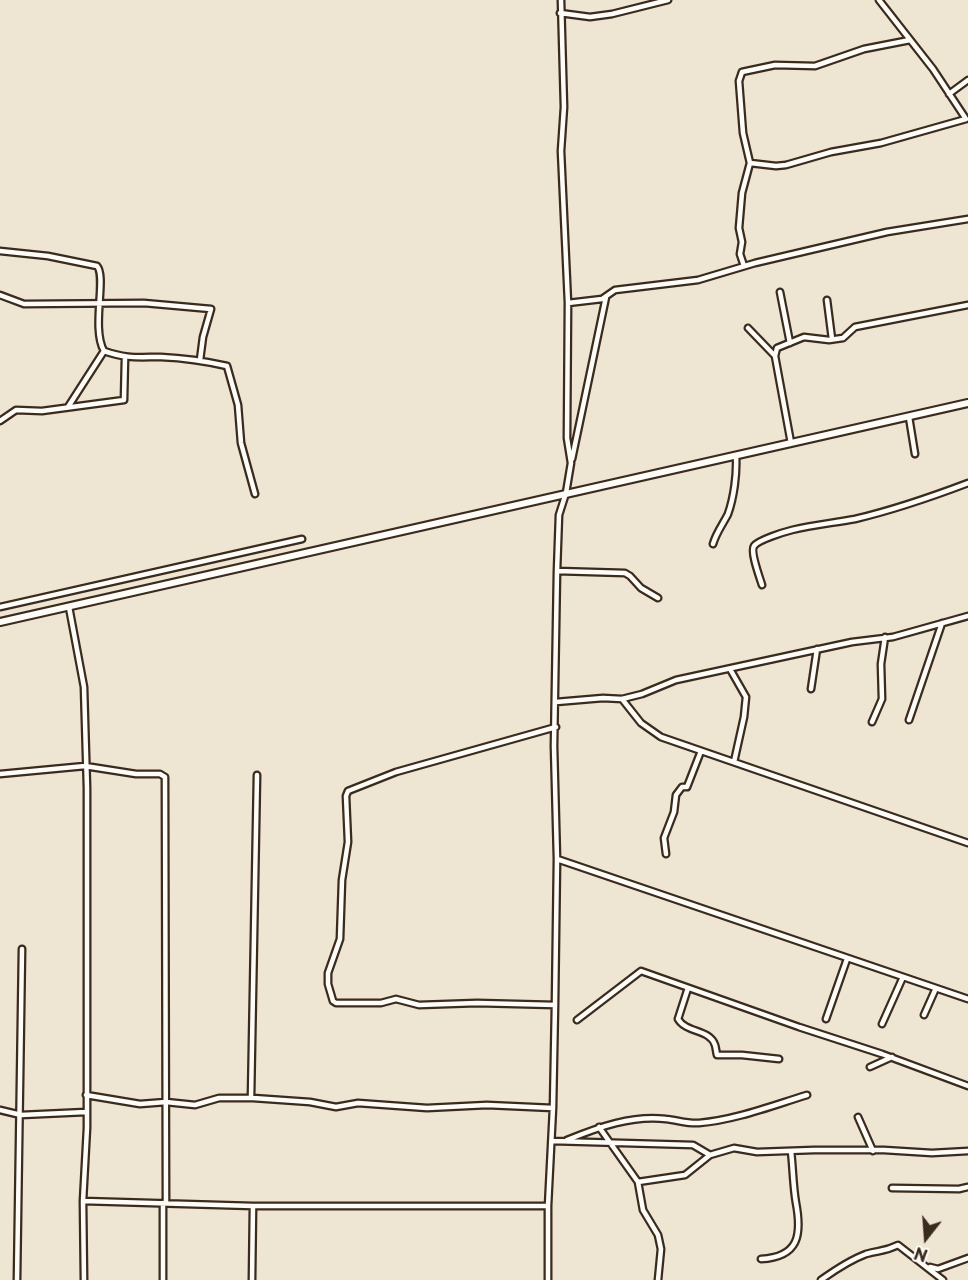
<!DOCTYPE html>
<html>
<head>
<meta charset="utf-8">
<style>
	body { margin:0 }
	#map { position:relative; width:968px; height:1280px; overflow:hidden; background:#eee5d3; font-family:"Playpen Sans",sans-serif }
	canvas { display:block }
	.north { position:absolute; left:896px; top:1208px; width:60px; height:60px; -webkit-text-stroke:4px #fdfcf7; paint-order:stroke; rotate:197deg; font-size:16px; font-weight:700; line-height:24px; text-align:center; color:#3b2a1e }
	.north::after { content:''; display:block; margin:auto; width:21px; height:27px; background:#3b2a1e; clip-path:polygon(50% 0,100% 100%,50% 72%,0 100%) }
</style>
</head>
<body>
<div id="map">
<canvas width="968" height="1280"></canvas>
<div class="north">N</div>
</div>
<script>
const context = document.querySelector('canvas').getContext('2d');
context.lineJoin = 'round';
function strokePath(path, color, width, dash) { context.strokeStyle = color; context.lineWidth = width; context.lineCap = dash ? 'butt' : 'round'; context.setLineDash(dash || []); context.stroke(path); }
const minor = new Path2D(`
	M879,0L933,69L966,119
	M560,13L590,17L612,14L668,0
	M949,94L968,80
	M750,163L776,166L786,165L831,152L881,143L966,119
	M0,251L48,256L97,266C107,277 91,328 104,351C127,359 138,357 161,357C183,358 205,361 227,366L238,405L241,443L255,494
	M744,266L740,254L742,242L739,228L742,193L750,163L743,133L739,81L742,72L775,65L815,66L864,49L910,40
	M780,292L790,343
	M0,295L24,304L144,303L211,309L203,337L200,360
	M827,300L832,339
	M568,303L602,299L615,290L698,280L755,263L887,232L968,219
	M748,328L775,356
	M68,407L104,351
	M909,417L915,454
	M0,421L16,410L42,411L124,400L125,358
	M791,443L775,356L777,348L804,337L829,340L843,338L855,327L968,305
	M572,459L606,297
	M713,544C716,533 723,524 728,514C734,497 737,474 736,456
	M557,571L625,573L630,576L641,588L658,598
	M762,585C760,578 750,552 754,546C758,540 784,532 792,530C812,525 833,523 855,519C893,510 931,497 968,483
	M0,607L302,539
	M69,607L84,687L87,788V1128L83,1201L84,1280
	M730,669L746,697L744,717L734,762
	M811,689L817,649
	M622,699L641,723L661,737L968,843
	M556,702L603,698L622,699L642,694L676,680L852,642L893,637L968,616
	M909,720L942,623
	M872,722L882,699L881,664L885,637
	M0,774L85,766L136,774H160L165,777L166,1203
	M666,854L664,838L674,812L676,795L682,787H687L701,751
	M557,859L968,999
	M688,988L678,1019C686,1033 710,1029 715,1045C716,1048 716,1051 717,1055H742L779,1059
	M555,1005L477,1003L419,1005L396,999L381,1003H336L333,1001L328,984V973L340,939L342,880L348,842L346,796L348,791L396,772L556,727
	M924,1015L936,988
	M826,1019L847,959
	M577,1020L641,971L799,1027L882,1054L968,1086
	M882,1024L903,977
	M870,1067L892,1057
	M86,1095L140,1104L166,1102L195,1105L219,1098H253L310,1102L336,1107L358,1103L427,1108L487,1105L553,1108
	M251,1098L257,775
	M0,1110L21,1115L86,1112
	M858,1117L873,1151
	M599,1127L638,1182L643,1210L658,1235L661,1249L658,1280
	M567,1140C599,1127 632,1115 666,1119C677,1120 688,1124 699,1123C735,1120 771,1106 807,1095
	M552,1141L693,1145L710,1155L734,1148L757,1152L814,1150H884L932,1153L968,1151
	M638,1182L685,1175L710,1155
	M892,1188L959,1189L968,1187
	M83,1201L253,1206H548
	M163,1203V1280
	M761,1259C799,1257 802,1235 796,1203C793,1186 793,1168 791,1151
	M930,1267L938,1269L968,1258
	M17,1280L22,949
	M252,1280L253,1206
	M548,1280V1206L553,1108L555,1005L557,859L554,746L557,571L559,515L566,493L571,463L567,438L568,303L561,151L564,107L561,0
	M821,1280C835,1270 850,1260 866,1254C879,1250 884,1252 898,1245L943,1280`);
const tertiary = new Path2D(`
	M0,622L968,403`);
strokePath(minor, '#3b2a1e', 9);
strokePath(tertiary, '#3b2a1e', 10);
strokePath(minor, '#fdfcf7', 4.5);
strokePath(tertiary, '#fdfcf7', 6);
</script>
</body>
</html>
